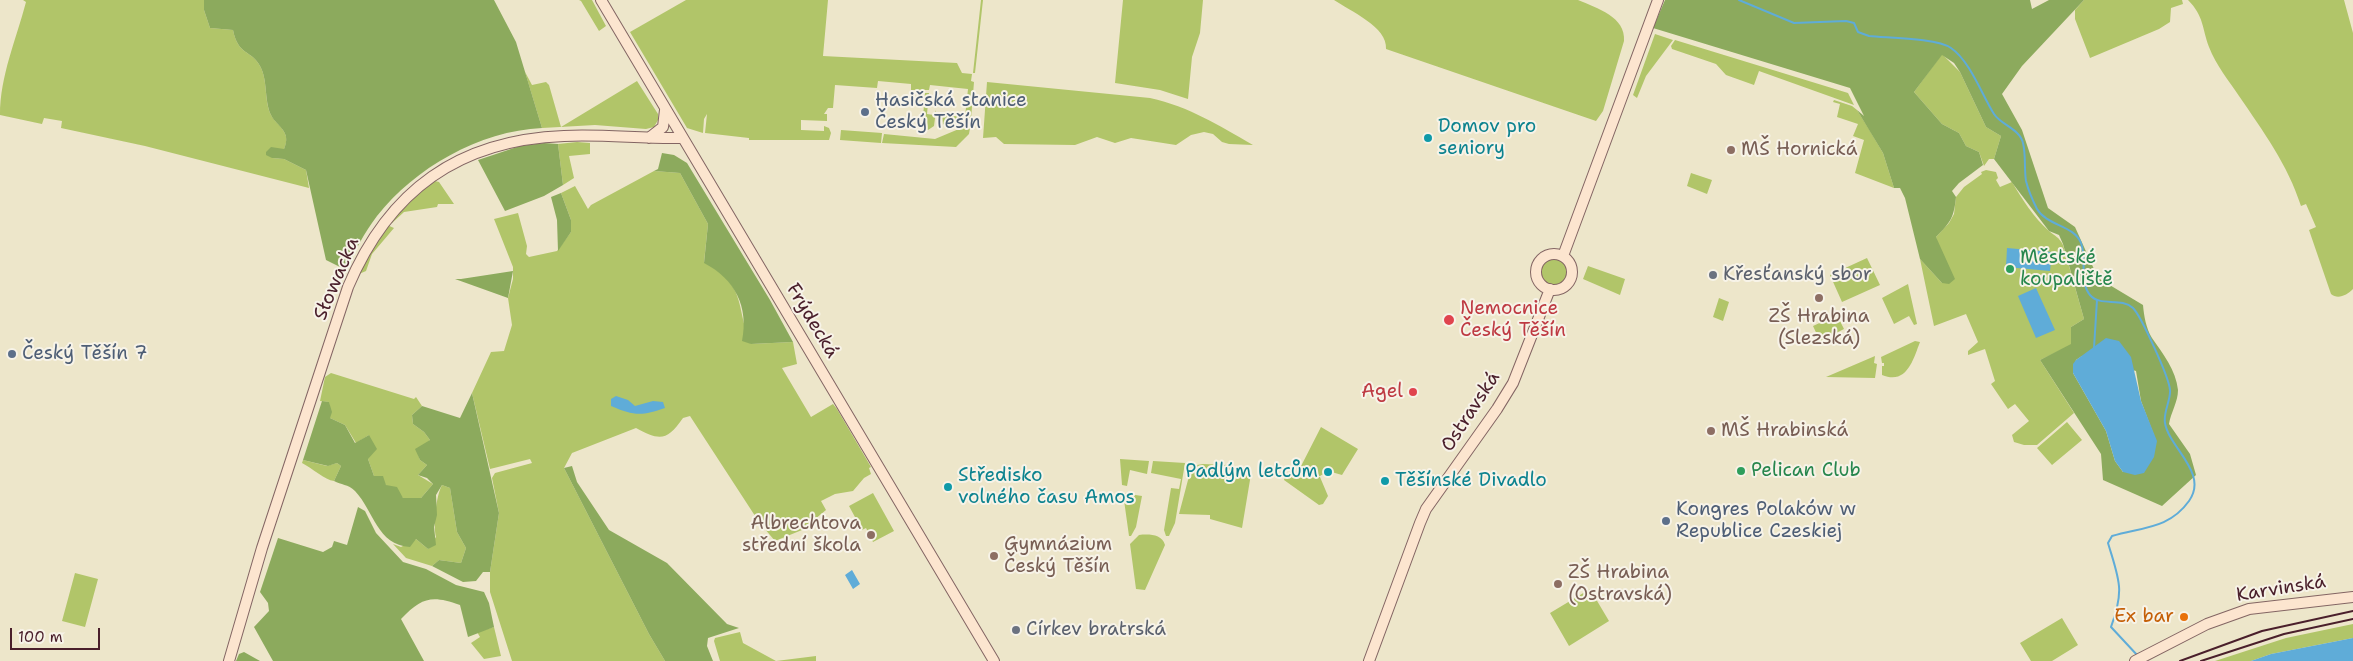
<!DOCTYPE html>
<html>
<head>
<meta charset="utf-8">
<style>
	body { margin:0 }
	#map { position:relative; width:2353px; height:661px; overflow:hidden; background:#ede6ca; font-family:"Shantell Sans",sans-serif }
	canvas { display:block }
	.scale { position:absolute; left:10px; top:628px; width:90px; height:22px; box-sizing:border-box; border:2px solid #4a1f2b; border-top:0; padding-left:6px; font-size:15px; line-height:18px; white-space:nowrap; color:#4a1f2b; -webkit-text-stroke:4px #f7f3e8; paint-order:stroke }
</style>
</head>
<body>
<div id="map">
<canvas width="2353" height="661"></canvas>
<div class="scale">100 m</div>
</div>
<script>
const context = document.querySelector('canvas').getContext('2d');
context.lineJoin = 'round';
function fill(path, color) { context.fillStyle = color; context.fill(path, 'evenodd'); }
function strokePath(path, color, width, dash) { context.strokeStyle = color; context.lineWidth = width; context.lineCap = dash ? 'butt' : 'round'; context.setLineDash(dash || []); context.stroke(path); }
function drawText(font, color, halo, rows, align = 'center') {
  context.font = font + ' "Shantell Sans",sans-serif'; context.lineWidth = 4; context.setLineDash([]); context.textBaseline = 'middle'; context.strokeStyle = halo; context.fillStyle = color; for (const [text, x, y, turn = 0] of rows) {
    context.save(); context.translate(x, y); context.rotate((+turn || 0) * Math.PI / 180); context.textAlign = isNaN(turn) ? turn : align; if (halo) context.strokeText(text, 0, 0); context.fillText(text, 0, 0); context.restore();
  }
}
const green = new Path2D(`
	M23,0H204V10L210,28L233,30C238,56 252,50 260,66C268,80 264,101 271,115C278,127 292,132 284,149L272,158L284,159L306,170L309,188L145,146L61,128L62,121L44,118L42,124L0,115C0,76 16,40 26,2Z
	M579,0H592L606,26L599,31L581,1Z
	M686,0H828L823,56L957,63L962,73L972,74L971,81L974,82L971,119L947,126L943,124L942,115L965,117L968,89L930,85L929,90H911V84L878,81L877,88L835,85L833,108H828L824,114H827V121L801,120V130L824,131V126L829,128L831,133L829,140H749V138L705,133L707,114L704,119L703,133L687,128L630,32Z
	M981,0H983L975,73H973Z
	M1123,0H1203L1200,33L1192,57L1188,99L1160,90L1115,83Z
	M1334,0H1578C1597,8 1626,17 1624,41L1603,111L1596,121L1386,49C1388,27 1350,11 1334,0Z
	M2084,0H2182L2183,4L2171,8L2170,22L2159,29L2090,58L2075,19V10Z
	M2188,0H2344L2353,33V289C2347,295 2338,300 2331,294L2309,230L2316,227L2306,204L2301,206C2288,165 2263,131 2239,96C2229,81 2216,65 2209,47C2202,28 2204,16 2188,0Z
	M1655,34L1673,40L1646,76L1637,98L1633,95Z
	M1675,40L1848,93L1854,105L1759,71L1754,85L1726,75L1716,64L1672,49L1671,46Z
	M1942,54L1960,72L1986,127L2001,136L1994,159H1989L1984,166L1979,152L1966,146L1959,133L1942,124L1914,92Z
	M525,72L532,85L546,82L549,85L561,127L637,81L658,114V120L654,127L646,129L595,125L542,128Z
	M987,82L1150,98C1190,107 1218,125 1253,145L1229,144L1222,142L1213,134L1204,132L1191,135L1176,145L1131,138L1115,143L1097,137L1075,145L1004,144L996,137L983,138Z
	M925,93H929L927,114L934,115L936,110L934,126L928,130L922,129Z
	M1834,100L1852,106L1857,110L1870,131L1883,153L1894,188L1855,173L1864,140L1853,136L1858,124L1837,117L1840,104L1833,102Z
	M966,126L970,128L969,134L956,147L882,143L884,134L935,139Z
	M841,130L882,133L881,143L840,140Z
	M577,142L590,143V154L569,156L574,178L563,185L558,144Z
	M1986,170L1996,172L1998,178L1996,180L2000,187L2012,182C2022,199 2034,218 2049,231C2055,236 2059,237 2063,245L2084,319L2071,327V345L2040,360L2074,413L2037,445H2024L2014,442L2012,435L2029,421L2015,404L2008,409L1991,384L1995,381L1985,349L1968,355V351L1978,342L1966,314L1934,326L1920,259L1942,283L1936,237L1949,223L1954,214L1956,197L1964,187L1982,174L1981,172Z
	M654,171L680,173L708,224L704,262C748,286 735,307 751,344L793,342L797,364L782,368L811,417L833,404L837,409L871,467L869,468L871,474L864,478L853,491L835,494L821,501L826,510L802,530L775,541L759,522L690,416L683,418C667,441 660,441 636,428L572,453L564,468L649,634L665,661H512L490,592V572L499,513L492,478L495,473L532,463L530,459L490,469L472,393L491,352L504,351L512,325L508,298L513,279V267L494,219L518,213L527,246L526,254L529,257L557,251L571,232V220L561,193L575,186L588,209L591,205Z
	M1691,173L1712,180L1707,194L1687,186Z
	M435,181L439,182L454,204H438L437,207L404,212L392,223L390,222L419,193Z
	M387,225L394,228L372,254L366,271L359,274L365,258Z
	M1867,258L1880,285L1842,302L1830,275Z
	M1541 272a13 13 0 1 1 26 0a13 13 0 1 1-26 0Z
	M1588,266L1625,279L1620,295L1583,279Z
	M1908,284L1917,324L1914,325L1909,316L1894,324L1882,298Z
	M1719,298L1729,302L1723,321L1713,317Z
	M1837,315L1844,329L1820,341L1813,326Z
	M1915,341L1920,342C1913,360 1907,385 1882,375V366H1884V363H1882L1881,357Z
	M1875,356L1874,363L1877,364L1875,378L1826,377Z
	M331,373L414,399L416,397L422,406L412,415L413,424L424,432L430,440L418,454L420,460L427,465L418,475L433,484L421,498H403L374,476L368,459L369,435L356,443L345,425L330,418L329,402L320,401L325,377Z
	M2067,422L2082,440L2052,465L2037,448Z
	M1321,427L1358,449L1342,475L1328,471L1320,476L1297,474Z
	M1120,459L1149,461L1147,474L1130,470L1127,486L1122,485Z
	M303,460L327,466L337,463L341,466L334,481C325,480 312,468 302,463Z
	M1153,461L1185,463L1175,523L1169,536H1166L1164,530L1171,488L1179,489L1181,479L1151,473Z
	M1203,464L1227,465L1249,473L1250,480L1242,528L1210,519V515L1179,514L1188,480L1197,465Z
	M1285,476L1305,478L1320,477L1328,496L1323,504L1319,505L1284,480Z
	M442,485L450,488L457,532L466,548L461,563L439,560L432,566L406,558L393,544L401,547L416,539L428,549L436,537C433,525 436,496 442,485Z
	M873,493L894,531L873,542L866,528L862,530L849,506Z
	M1123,493L1142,496L1136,527L1131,536H1129Z
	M1139,535C1149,534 1162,534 1165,545L1145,590L1136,589L1130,544Z
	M75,573L98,579L85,627L62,621Z
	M1590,589L1609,621L1569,646L1550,613Z
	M2062,618L2078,645L2052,661H2031L2020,643Z
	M2353,624V638L2271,654L2251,661H2215L2286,638Z
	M494,627L501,656L484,659L471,643L480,637L477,632Z
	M740,632L743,643L776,661L816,656V661H720L714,641L715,638Z`);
const forest = new Path2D(`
	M204,0H494L516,42L542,128C479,131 415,168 377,216C364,233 355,251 346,270L326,260L306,170L284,159L272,158L266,155V152L271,147L284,149C292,131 277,127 271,115C264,100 268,80 260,66C252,50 238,56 233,30L210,28L204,10Z
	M1665,0H2030L2032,9L2049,0H2084L2022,66L2002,94L2022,130L2048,208L2075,227L2098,278L2143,305C2144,316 2146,328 2152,338C2163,354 2176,370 2178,390C2178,402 2171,412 2169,424L2190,454L2196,475L2162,506L2103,480L2101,454L2040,360L2071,344V327L2084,319L2063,244L2059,235L2049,231L1994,159L2001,136L1986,127L1960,72L1954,63L1942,55L1914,92L1942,124L1959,133L1966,146L1979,152L1983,165L1959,183L1952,191L1956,197C1954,217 1951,222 1936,237L1955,279L1949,284L1942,283L1920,259L1905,198L1900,188H1894L1883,153L1857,110L1864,116L1850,88L1653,28ZM2082,356L2136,371L2141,401L2156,441L2123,472L2115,461L2106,431L2073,373L2076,360Z
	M544,143L558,144L563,185L544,196L505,211L478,160L520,146Z
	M662,153L674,155L687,163L770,300L793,342L751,344L742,341C749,307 735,279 704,263L708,224L680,173L654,171L658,169Z
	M561,193L571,220V232L558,251L557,220L551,197Z
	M513,271L508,298L455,279H461Z
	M472,393L499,513L490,572H483L476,581L463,582L432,566L439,560L461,563L466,548L457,532L450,488L442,485L436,495L437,515L434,527L436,545L428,549L416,539L410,547C377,545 374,511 355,491C348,484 341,485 334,481L341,466L337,463L328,466L303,460L322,401L329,402L332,412L330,418L345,425L355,443L369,435L377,449L368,459L374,476H383L386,485L397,487L403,498H421L433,484L427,478L418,475L427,465L420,460L415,449L430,440L424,432L413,424L412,415L422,406L460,418Z
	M572,466L577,482L609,530L667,563L727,624L739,628L708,638L707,646L713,661H665L649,634L564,468Z
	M358,507L365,511L376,533L403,562L426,569L456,585L484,592L489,603L494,627L468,637L460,605C432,595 422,597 401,619L424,661H273L254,627L269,611L268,603L260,592L278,538L323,552L332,547L334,541L347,545Z
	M244,652L260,661H236L239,654Z`);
const water = new Path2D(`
	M2007,248L2052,252L2050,271L2006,267Z
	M2036,288L2055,330L2036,338L2018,296Z
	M2106,338L2119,341L2131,357L2141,401L2157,441L2154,457L2144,473L2135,475L2123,472L2115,461L2106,431L2073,373V364L2076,360Z
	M616,396L628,400L635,406L653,401L663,402L665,408C642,416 634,416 611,406V399Z
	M852,570L860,584L853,589L845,575Z
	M2353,638V661H2251L2271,654Z`);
const stream = new Path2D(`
	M1739,0L1794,23L1846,21L1854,23L1858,32L1869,36C1888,38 1937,38 1951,48C1970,61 1982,95 1994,114C2001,125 2020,129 2023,143C2026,155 2024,168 2026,181C2028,189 2033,201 2037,209C2047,226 2074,225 2081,243C2087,258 2079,282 2090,295C2100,307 2121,297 2133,308C2141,316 2169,377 2170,390C2171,400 2163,412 2165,423C2169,448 2209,473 2189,501C2169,529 2142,527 2112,536L2108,543C2119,580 2125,589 2111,627L2138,656
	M2094,348L2097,300`);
const secondary = new Path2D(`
	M601,0L994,661
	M649,138L663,127L665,110
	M1536 272a18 18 0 1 1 36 0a18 18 0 1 1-36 0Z
	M1563,256L1658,0
	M229,661L262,548L348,287C389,190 459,140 564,136C603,134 643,139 682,138
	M1369,661L1420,523L1426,509L1497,409L1513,383L1550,289
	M2135,661L2207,624L2249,609L2353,597`);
const rail = new Path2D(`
	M2180,661L2262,631L2353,611
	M2201,661L2284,634L2353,619`);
const markers = [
	[865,112,5,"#5c6f8a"],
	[1428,138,5,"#0f9aa8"],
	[1731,150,5,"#8d6e63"],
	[2010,269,5,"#2e9e5b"],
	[1713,275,5,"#6b7280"],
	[1819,298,5,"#8d6e63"],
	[1449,320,6,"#e0444e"],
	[12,354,5,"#5c6f8a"],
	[1413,392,5,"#e0444e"],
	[1711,431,5,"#8d6e63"],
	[1741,471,5,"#2e9e5b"],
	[1328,472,5,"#0f9aa8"],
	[1385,481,5,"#0f9aa8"],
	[948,487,5,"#0f9aa8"],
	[1666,521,5,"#5c6f8a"],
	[871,535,5,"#8d6e63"],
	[994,556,5,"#8d6e63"],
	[1558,584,5,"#8d6e63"],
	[2184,617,5,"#e8710a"],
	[1016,630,5,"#6b7280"]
];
const serviceNames = [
	["Hasičská stanice",875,101],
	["Český Těšín",875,123],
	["Český Těšín 7",22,354],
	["Kongres Polaków w",1676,510],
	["Republice Czeskiej",1676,532]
];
const cultureNames = [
	["Domov pro",1438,127],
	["seniory",1438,149],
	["Padlým letcům",1318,472,"right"],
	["Středisko",958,476],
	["volného času Amos",958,498],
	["Těšínské Divadlo",1395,481]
];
const educationNames = [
	["MŠ Hornická",1741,150],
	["ZŠ Hrabina",1819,317,"center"],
	["(Slezská)",1819,339,"center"],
	["MŠ Hrabinská",1721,431],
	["Albrechtova",861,524,"right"],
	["střední škola",861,546,"right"],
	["Gymnázium",1004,545],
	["Český Těšín",1004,567],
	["ZŠ Hrabina",1568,573],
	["(Ostravská)",1568,595]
];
const leisureNames = [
	["Městské",2020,258],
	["koupaliště",2020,280],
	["Pelican Club",1751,471]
];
const worshipNames = [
	["Křesťanský sbor",1723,275],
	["Církev bratrská",1026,630]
];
const streetNames = [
	["Słowacka",337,279,-67],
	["Frýdecká",812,321,59],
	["Ostravská",1471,412,-57],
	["Karvinská",2281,589,-9]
];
const healthNames = [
	["Nemocnice",1460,309],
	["Český Těšín",1460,331],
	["Agel",1403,392,"right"]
];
const foodNames = [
	["Ex bar",2174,617]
];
fill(green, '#b1c569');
fill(forest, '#8caa5d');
fill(water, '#5facd8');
strokePath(stream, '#5facd8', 2);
strokePath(secondary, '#836563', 12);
strokePath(secondary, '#fce5cf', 10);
strokePath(rail, '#4a1f2b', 2);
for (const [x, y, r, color] of markers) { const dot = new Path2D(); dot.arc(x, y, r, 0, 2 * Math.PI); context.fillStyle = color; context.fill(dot); strokePath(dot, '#f7f3e8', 2); }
drawText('19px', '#4e5e75', '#f7f3e8', serviceNames, 'left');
drawText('19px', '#0d838f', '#f7f3e8', cultureNames, 'left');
drawText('19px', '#785e54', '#f7f3e8', educationNames, 'left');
drawText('19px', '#27864d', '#f7f3e8', leisureNames, 'left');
drawText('19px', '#5b616d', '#f7f3e8', worshipNames, 'left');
drawText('19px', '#4a1f2b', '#f7f3e8', streetNames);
drawText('19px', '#be3a42', '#f7f3e8', healthNames, 'left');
drawText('19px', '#c56008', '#f7f3e8', foodNames, 'right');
</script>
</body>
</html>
